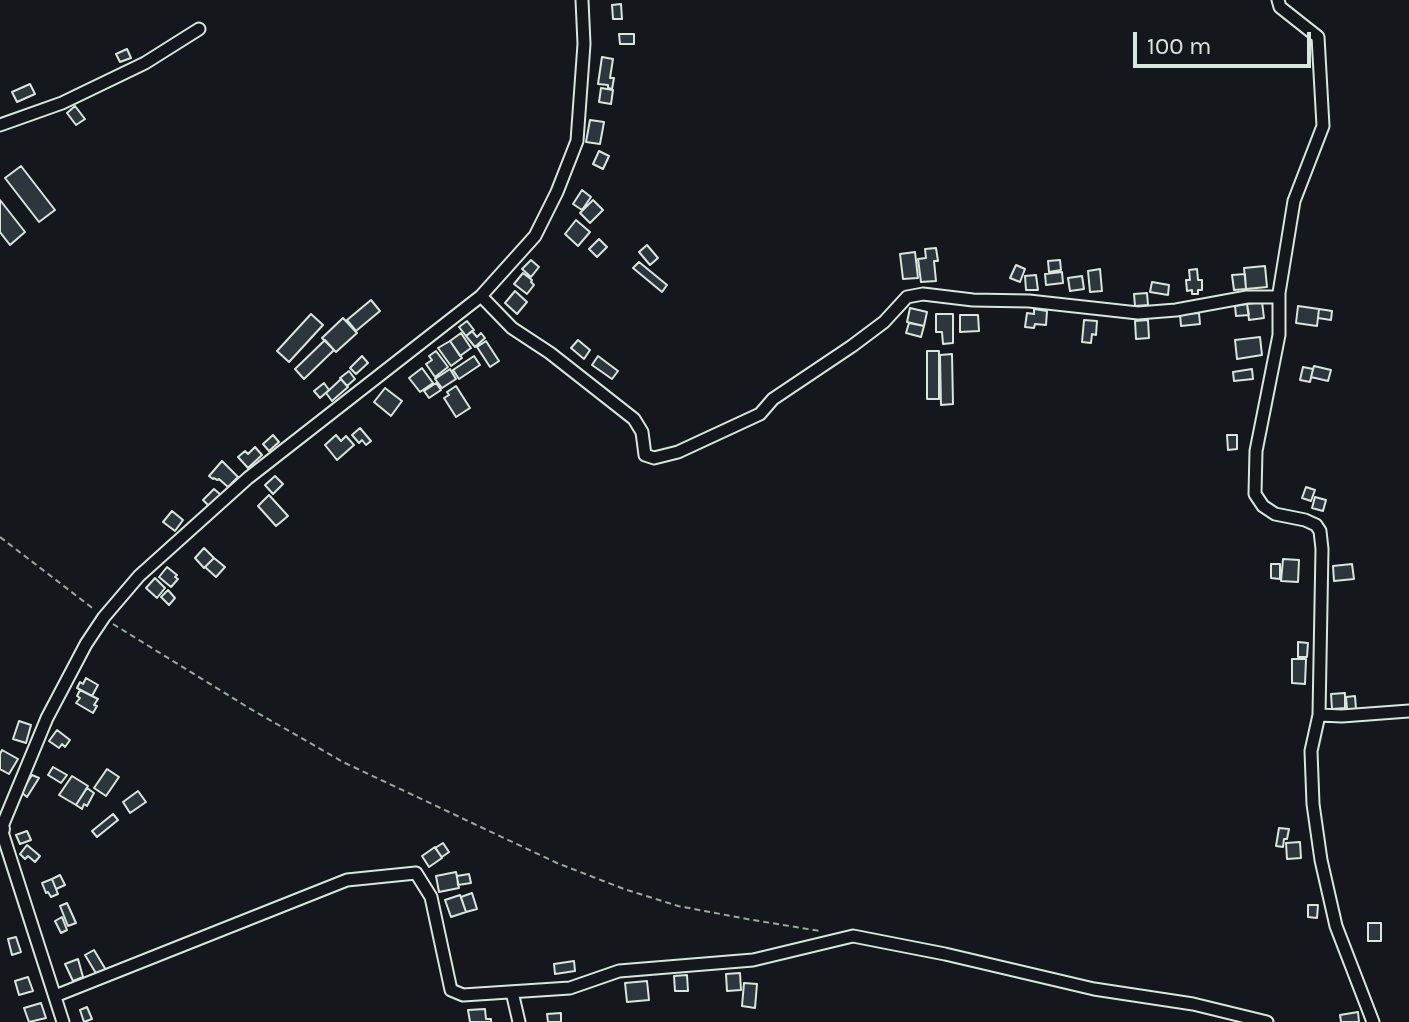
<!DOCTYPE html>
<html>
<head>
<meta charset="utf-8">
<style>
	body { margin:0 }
	#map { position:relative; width:1409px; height:1022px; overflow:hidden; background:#14181c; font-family:Karla,sans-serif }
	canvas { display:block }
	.scale { position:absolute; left:1133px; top:32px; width:178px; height:36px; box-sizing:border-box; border:4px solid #d8e6dc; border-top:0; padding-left:10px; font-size:24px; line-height:28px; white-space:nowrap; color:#d8e6dc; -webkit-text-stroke:6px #14181c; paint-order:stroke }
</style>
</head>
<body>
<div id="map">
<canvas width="1409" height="1022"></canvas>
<div class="scale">100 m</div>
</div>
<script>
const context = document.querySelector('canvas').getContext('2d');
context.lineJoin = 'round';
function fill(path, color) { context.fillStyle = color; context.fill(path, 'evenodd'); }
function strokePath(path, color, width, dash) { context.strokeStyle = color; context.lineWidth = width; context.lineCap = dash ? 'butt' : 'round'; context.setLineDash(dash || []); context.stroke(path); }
const building = new Path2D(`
	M621,4L622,19H613L612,5Z
	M619,34H634V44H620Z
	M127,49L131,58L120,62L116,54Z
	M602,57L613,59L610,78H614L612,89L608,88V85L598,84Z
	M30,84L35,94L17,102L12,92Z
	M601,88L613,90L611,104L599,102Z
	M75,106L85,119L76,125L67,113Z
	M590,120L604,122L600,144L586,142Z
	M599,151L609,156L603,169L593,164Z
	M21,166L55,210L39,222L5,178Z
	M582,190L591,197L582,210L573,204Z
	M0,200L25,232L10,245L0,232Z
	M593,200L603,210L590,223L580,213Z
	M576,220L590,232L578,246L565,234Z
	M599,239L607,247L597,257L589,249Z
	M647,245L658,258L650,265L639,252Z
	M936,248L938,261H934L936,281L921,282L918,259L926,258L925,249Z
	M915,252L918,278L903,279L900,254Z
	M531,260L539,267L531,277L522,269Z
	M1060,260L1061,270L1049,272L1048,261Z
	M639,262L667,285L662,292L633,268Z
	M1016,265L1025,269L1020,282L1010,278Z
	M1265,266L1267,287L1246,289L1244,268Z
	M1100,269L1102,291L1090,292L1088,271Z
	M1197,269L1198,280H1202V290H1198V294H1192V290L1187,291L1186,280H1190L1189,270Z
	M1062,272L1063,283L1046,285L1045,274Z
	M523,273L532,280L531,282L534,285L527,294L514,284Z
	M1245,274L1246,289L1234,290L1232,275Z
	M1036,275L1038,290H1026L1025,276Z
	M1082,276L1084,289L1070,291L1068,278Z
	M1152,282L1169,285L1168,295L1150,292Z
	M515,291L527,302L517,314L505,303Z
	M1147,293L1148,305L1135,306L1134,294Z
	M371,300L380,311L356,331L347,320Z
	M1262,302L1264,318L1249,320L1247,304Z
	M1247,304L1249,315L1236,316L1235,306Z
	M1298,306L1319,309L1317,326L1296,323Z
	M910,308L927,312L924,326L907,322Z
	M1034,309L1047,311L1046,325L1035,324L1034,328L1025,327L1027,313L1034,314Z
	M1319,309L1332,311L1331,320L1318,318Z
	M1199,313L1200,324L1181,326L1180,314Z
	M311,314L323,325L289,362L277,351Z
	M936,314H953V343L943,344L942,332H936Z
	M960,315H978L979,331L960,332Z
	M343,318L357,333L336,352L322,338Z
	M1084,320L1097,321L1096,335L1092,334L1091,343L1082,342Z
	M1148,320L1149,338L1136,339L1135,321Z
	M467,321L474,330L466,336L459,327Z
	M909,323L924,326L921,337L906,333Z
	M472,331L477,337L481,333L485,338L475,347L466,336Z
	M461,333L471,348L460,356L450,341Z
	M1260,337L1262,355L1237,359L1235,340Z
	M325,340L334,350L304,379L295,369Z
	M578,340L590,350L584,359L571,348Z
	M450,341L462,358L451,366L438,348Z
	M486,341L499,361L490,367L477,347Z
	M436,351L448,367L435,377L426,364L432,360L429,356Z
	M927,351H939V399H927Z
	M952,354L953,404L941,405L940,355Z
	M362,356L368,363L356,374L350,368Z
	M474,356L480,365L459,379L453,370Z
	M598,356L618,371L612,379L592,365Z
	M1314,366L1331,370L1328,381L1311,377Z
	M1303,367L1313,369L1310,382L1300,380Z
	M422,368L433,383L420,392L409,378Z
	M450,369L456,379L442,388L435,379Z
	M1252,369L1253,379L1234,381L1233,372Z
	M349,371L355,379L347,386L340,378Z
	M341,379L348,387L332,401L326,393Z
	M324,383L329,390L320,398L314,391Z
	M436,383L441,390L429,398L424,391Z
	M456,386L470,408L456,417L444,398L449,395L447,392Z
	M385,388L402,401L391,416L374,402Z
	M360,428L371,441L366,445L362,440L359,443L352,435Z
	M273,435L279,442L269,451L263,444Z
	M336,435L341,441L346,436L354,445L337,460L325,445Z
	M1227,435H1237V449L1228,450Z
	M255,447L262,455L248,468L238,457L245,451L248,454Z
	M222,461L238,477L228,487L219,479L217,480L214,478L213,479L209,476Z
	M275,476L283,484L273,494L265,485Z
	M1306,487L1315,490L1311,501L1302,498Z
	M214,489L221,495L210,507L203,500Z
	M269,495L288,516L276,526L258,506Z
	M1315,497L1326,500L1323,511L1312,508Z
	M172,511L183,520L175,531L163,522Z
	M204,548L214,558L204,568L195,558Z
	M214,558L225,567L216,577L205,567Z
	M1283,559L1299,560L1298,582L1281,581Z
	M1271,564H1280V579L1271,578Z
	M1352,564L1354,579L1334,581L1333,566Z
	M167,567L177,575L175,577L178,579L171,587L159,577Z
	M155,578L165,588L157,598L146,588Z
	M168,590L175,598L169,605L161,597Z
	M1298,642L1308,643L1307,657H1298Z
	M1292,659H1306L1305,684L1292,683Z
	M86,678L98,685L92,696L77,688L80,682L83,684Z
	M80,690L98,699L94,705L97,706L93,713L76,703L80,698L77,696Z
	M1345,693V708L1332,709L1331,694Z
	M1355,696L1356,709H1347L1346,697Z
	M19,721L31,725L26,743L13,739Z
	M57,730L70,740L65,747L62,744L59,748L49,741Z
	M2,750L18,759L9,774L0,769V754Z
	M53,767L67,775L61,783L48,775Z
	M107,769L119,777L106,796L94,788Z
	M32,775L39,778L27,797L21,792Z
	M72,776L88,786L76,805L59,795Z
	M87,788L94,793L87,806L84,804L82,809L76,805Z
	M138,791L146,802L130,813L123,802Z
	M113,814L118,820L97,837L92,831Z
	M1279,828L1289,829L1287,839H1284L1283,847L1276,846Z
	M27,831L31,840L20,844L16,835Z
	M1300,842L1301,858L1287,859L1286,843Z
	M443,843L449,852L442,857L435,848Z
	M27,845L40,856L35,862L28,856L25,859L20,854Z
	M435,847L442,858L429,867L422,856Z
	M456,872L459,888L439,892L436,876Z
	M469,874L471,883L458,885L457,876Z
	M60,875L65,885L56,889L52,879Z
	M52,879L58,894L51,897L48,892L46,893L42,883Z
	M472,893L477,909L466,912L461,897Z
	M460,895L466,912L451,917L445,900Z
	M67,903L76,923L68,926L60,906Z
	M1308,905H1318L1317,918L1308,917Z
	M62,917L67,930L61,933L55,921Z
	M1368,923H1381V941H1368Z
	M16,937L21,952L12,955L8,939Z
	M94,950L106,970L97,975L85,955Z
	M78,959L83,977L73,981L65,964Z
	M574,961L575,971L555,974L554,964Z
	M740,973L741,990L727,991L726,974Z
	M687,975L688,991H675L674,976Z
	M28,977L33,991L19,995L15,981Z
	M647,981L649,1000L627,1002L625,983Z
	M744,983L757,984L755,1008L742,1006Z
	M41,1003L46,1018L29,1022L24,1008Z
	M87,1007L92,1019L84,1022L80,1010Z
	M485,1009L486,1019H491V1022H470L468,1010Z
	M1358,1012L1359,1022H1341L1340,1015Z
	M561,1013V1022H548L547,1014Z`);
const path = new Path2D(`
	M0,537L95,610
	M113,624L249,708L343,762L557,863L624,889L678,906L747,919L820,931`);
const street = new Path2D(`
	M1278,0L1280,7L1318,37L1323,126L1294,201L1279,293V335L1256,451L1255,494L1263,506L1275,514L1305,520L1316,525L1320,531L1322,549L1319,715L1311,751L1313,804L1321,860L1336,926L1373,1022
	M0,125L62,103L145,63L199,29
	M481,296L512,328L550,353L634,419L642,432L645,455L654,458L678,452L760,414L773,399L852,346L884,322L907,297L923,294L973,300L1029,301L1138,313L1176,310L1247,297H1279
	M1319,715L1342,716L1409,711
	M512,992L519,1022
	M55,996L347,880L416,873L431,897L451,990L463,995L570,988L619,971L753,960L853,936L945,954L1094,989L1193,1004L1267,1022
	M63,1022L1,829L47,718L86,644L104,617L139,576L248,478L481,296L535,236L557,192L577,141L584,44L582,0`);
const secondary = new Path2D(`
	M0,828L1,829`);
fill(building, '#2c363c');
strokePath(building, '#d8e6dc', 2);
strokePath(street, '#d8e6dc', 15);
strokePath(secondary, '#d8e6dc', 20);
strokePath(path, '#9da8a2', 2, [6, 4]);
strokePath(street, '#14181c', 11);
strokePath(secondary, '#14181c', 16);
</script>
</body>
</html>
